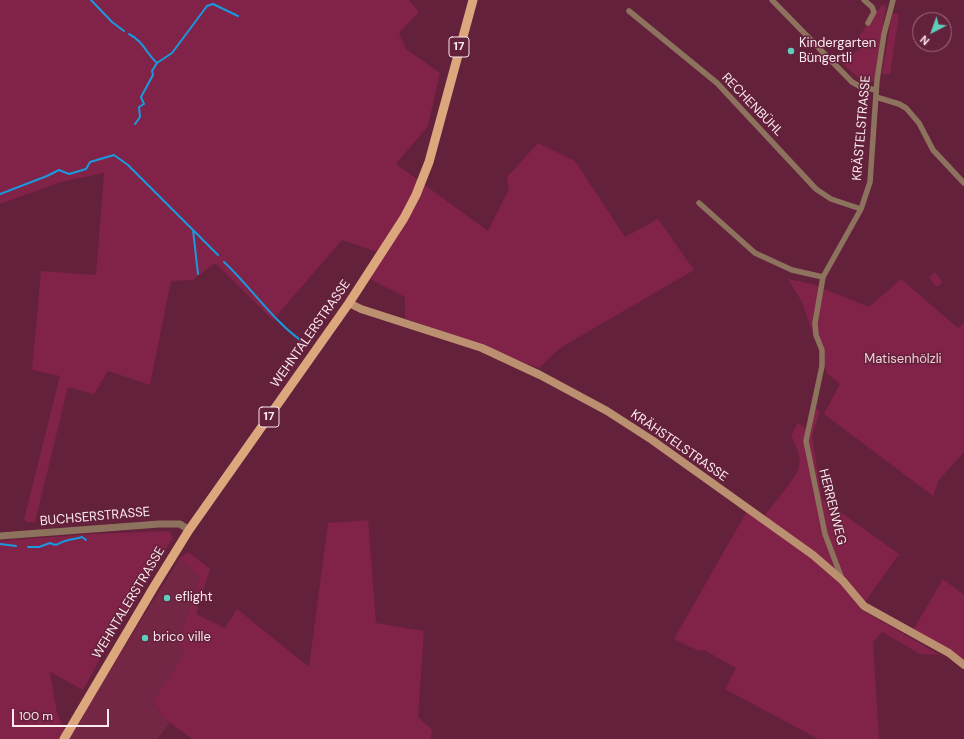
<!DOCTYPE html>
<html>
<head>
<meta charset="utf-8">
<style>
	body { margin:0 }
	#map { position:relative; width:964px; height:739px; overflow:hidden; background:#64213b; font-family:"DM Sans",sans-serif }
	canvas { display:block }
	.north { position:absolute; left:912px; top:12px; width:40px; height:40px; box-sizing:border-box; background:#64213b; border:1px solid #a07182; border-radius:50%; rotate:221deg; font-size:11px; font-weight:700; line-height:16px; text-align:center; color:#fae9ed }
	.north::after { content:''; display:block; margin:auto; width:14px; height:18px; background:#5dceb9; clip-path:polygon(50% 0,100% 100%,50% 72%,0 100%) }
	.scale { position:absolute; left:12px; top:709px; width:97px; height:18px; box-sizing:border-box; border:2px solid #fae9ed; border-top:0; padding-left:5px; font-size:12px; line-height:14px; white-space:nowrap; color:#fae9ed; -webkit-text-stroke:3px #64213b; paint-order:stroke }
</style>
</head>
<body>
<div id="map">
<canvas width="964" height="739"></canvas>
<div class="north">N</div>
<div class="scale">100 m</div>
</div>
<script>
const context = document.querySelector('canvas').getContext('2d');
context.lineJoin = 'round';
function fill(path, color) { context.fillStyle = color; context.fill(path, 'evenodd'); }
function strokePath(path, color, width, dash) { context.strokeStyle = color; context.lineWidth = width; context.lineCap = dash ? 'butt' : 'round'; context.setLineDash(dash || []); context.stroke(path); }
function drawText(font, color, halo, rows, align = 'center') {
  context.font = font + ' "DM Sans",sans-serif'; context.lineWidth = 3; context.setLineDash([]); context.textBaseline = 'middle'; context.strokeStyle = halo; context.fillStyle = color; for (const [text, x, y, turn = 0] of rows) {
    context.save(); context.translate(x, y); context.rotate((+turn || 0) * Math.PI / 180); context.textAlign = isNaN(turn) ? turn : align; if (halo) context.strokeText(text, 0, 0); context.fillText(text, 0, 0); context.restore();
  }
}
const built = new Path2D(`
	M180,558L200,577L178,644L185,653L153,701L164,718L170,723L157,739H71L68,737Z`);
const green = new Path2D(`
	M0,0H409L419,12L399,33L406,49L440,73L428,126L396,164L488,231L509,189L507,177L538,143L575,161L625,237L658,219L694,270L560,348L539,368L405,318V297L370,279L384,254L342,240L273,320L215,263L193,280L171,281L150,385L108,371L94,394L68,387L35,522H27L24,519L60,376L32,370L41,271L96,275L104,173L61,182L0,204Z
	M882,5L886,6L874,81L865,84L844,65L850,56L861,48L860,35Z
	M892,14H899L890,75L882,74Z
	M935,272L943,283L936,287L929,277Z
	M788,279L812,284L869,307L901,279L958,328L964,323V452L939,480L933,496L824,414L840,384L827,373L802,302Z
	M814,407L820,411L812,436L822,499L899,554L860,609L940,655L920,654L882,632L873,642L879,739H818L725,689L736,668L704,650L699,651L674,639L747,511L761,520C770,508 794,481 799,468C802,457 795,444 791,435L798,423L808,430Z
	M368,520L376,623L424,631L418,717L432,730L431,739H192L164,718L153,701L185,653L178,644L200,577L180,558L188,552L210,569L196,614L225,628L237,609L309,667L328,523Z
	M169,531L173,538L120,622L83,690L50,672L57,713L68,737L71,739H0V541L90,534Z
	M943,579L964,595V662L913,630Z`);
const stream = new Path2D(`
	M91,0L112,22L124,31
	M129,34C143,41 146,53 157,63
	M135,124L140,117L139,107L144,104L141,97L153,75L152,71L157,63L172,53L207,6L213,4L238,16
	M0,194L47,176L59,170L69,174L86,169L90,162L114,155L128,165L218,255
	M193,230L198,274
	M224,262C252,288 274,323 306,344
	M0,544L16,546
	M28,547H39L50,543C58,547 58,543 65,541C70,539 77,539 82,537L86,540`);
const minor = new Path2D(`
	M772,0L852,82L861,87L876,90
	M864,0L872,7L874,12L868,23
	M629,11L717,83L816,189L831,199L861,209
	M876,97L899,104L906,108L919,123L933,150L964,183
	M699,203L755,253L792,270L823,277
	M842,579L825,534L806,441L822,366V350L816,335L815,323L823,277L861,209L870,182L877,80L884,34L893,0`);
const tertiary = new Path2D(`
	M0,536L159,524H180L189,530`);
const secondary = new Path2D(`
	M349,303L361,309L482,348L540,375L607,411L652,440L813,555L843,581L864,606L949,653L964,665`);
const primary = new Path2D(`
	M64,739L155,585L189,530L349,303L404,218L416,195L429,162L473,0`);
const markers = [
	[791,51,4,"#5dceb9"],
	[167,598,4,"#5dceb9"],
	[145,638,4,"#5dceb9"]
];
const shields = [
	[459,47,20],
	[269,417,20]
];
const shieldNames = [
	["17",459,47],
	["17",269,417]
];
const poiNames = [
	["Kindergarten",799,44],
	["Büngertli",799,59],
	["eflight",175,598],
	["brico ville",153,638]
];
const streetNames = [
	["RECHENBÜHL",752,105,46],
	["KRÄSTELSTRASSE",862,128,-85],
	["WEHNTALERSTRASSE",311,334,-55],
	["KRÄHSTELSTRASSE",679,446,35],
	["HERRENWEG",832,507,76],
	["BUCHSERSTRASSE",95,517,-5],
	["WEHNTALERSTRASSE",129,603,-59]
];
const parkNames = [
	["Matisenhölzli",903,360]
];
fill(built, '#732744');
fill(green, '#812249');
strokePath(stream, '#199ade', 2);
strokePath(minor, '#8d735e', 5.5);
strokePath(tertiary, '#8d735e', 7);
strokePath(secondary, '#ba9070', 8);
strokePath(primary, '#dca77c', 9);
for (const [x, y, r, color] of markers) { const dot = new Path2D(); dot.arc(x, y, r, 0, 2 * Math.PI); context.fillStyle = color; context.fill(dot); strokePath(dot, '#64213b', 1.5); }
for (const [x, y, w] of shields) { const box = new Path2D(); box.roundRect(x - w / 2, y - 10, w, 20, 3); context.fillStyle = '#64213b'; context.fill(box); strokePath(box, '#fae9ed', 1); }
drawText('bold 12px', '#fae9ed', null, shieldNames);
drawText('13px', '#fae9ed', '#64213b', poiNames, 'left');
drawText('13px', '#fae9ed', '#64213b', streetNames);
drawText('13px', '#eed0d8', '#64213b', parkNames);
</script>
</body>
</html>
